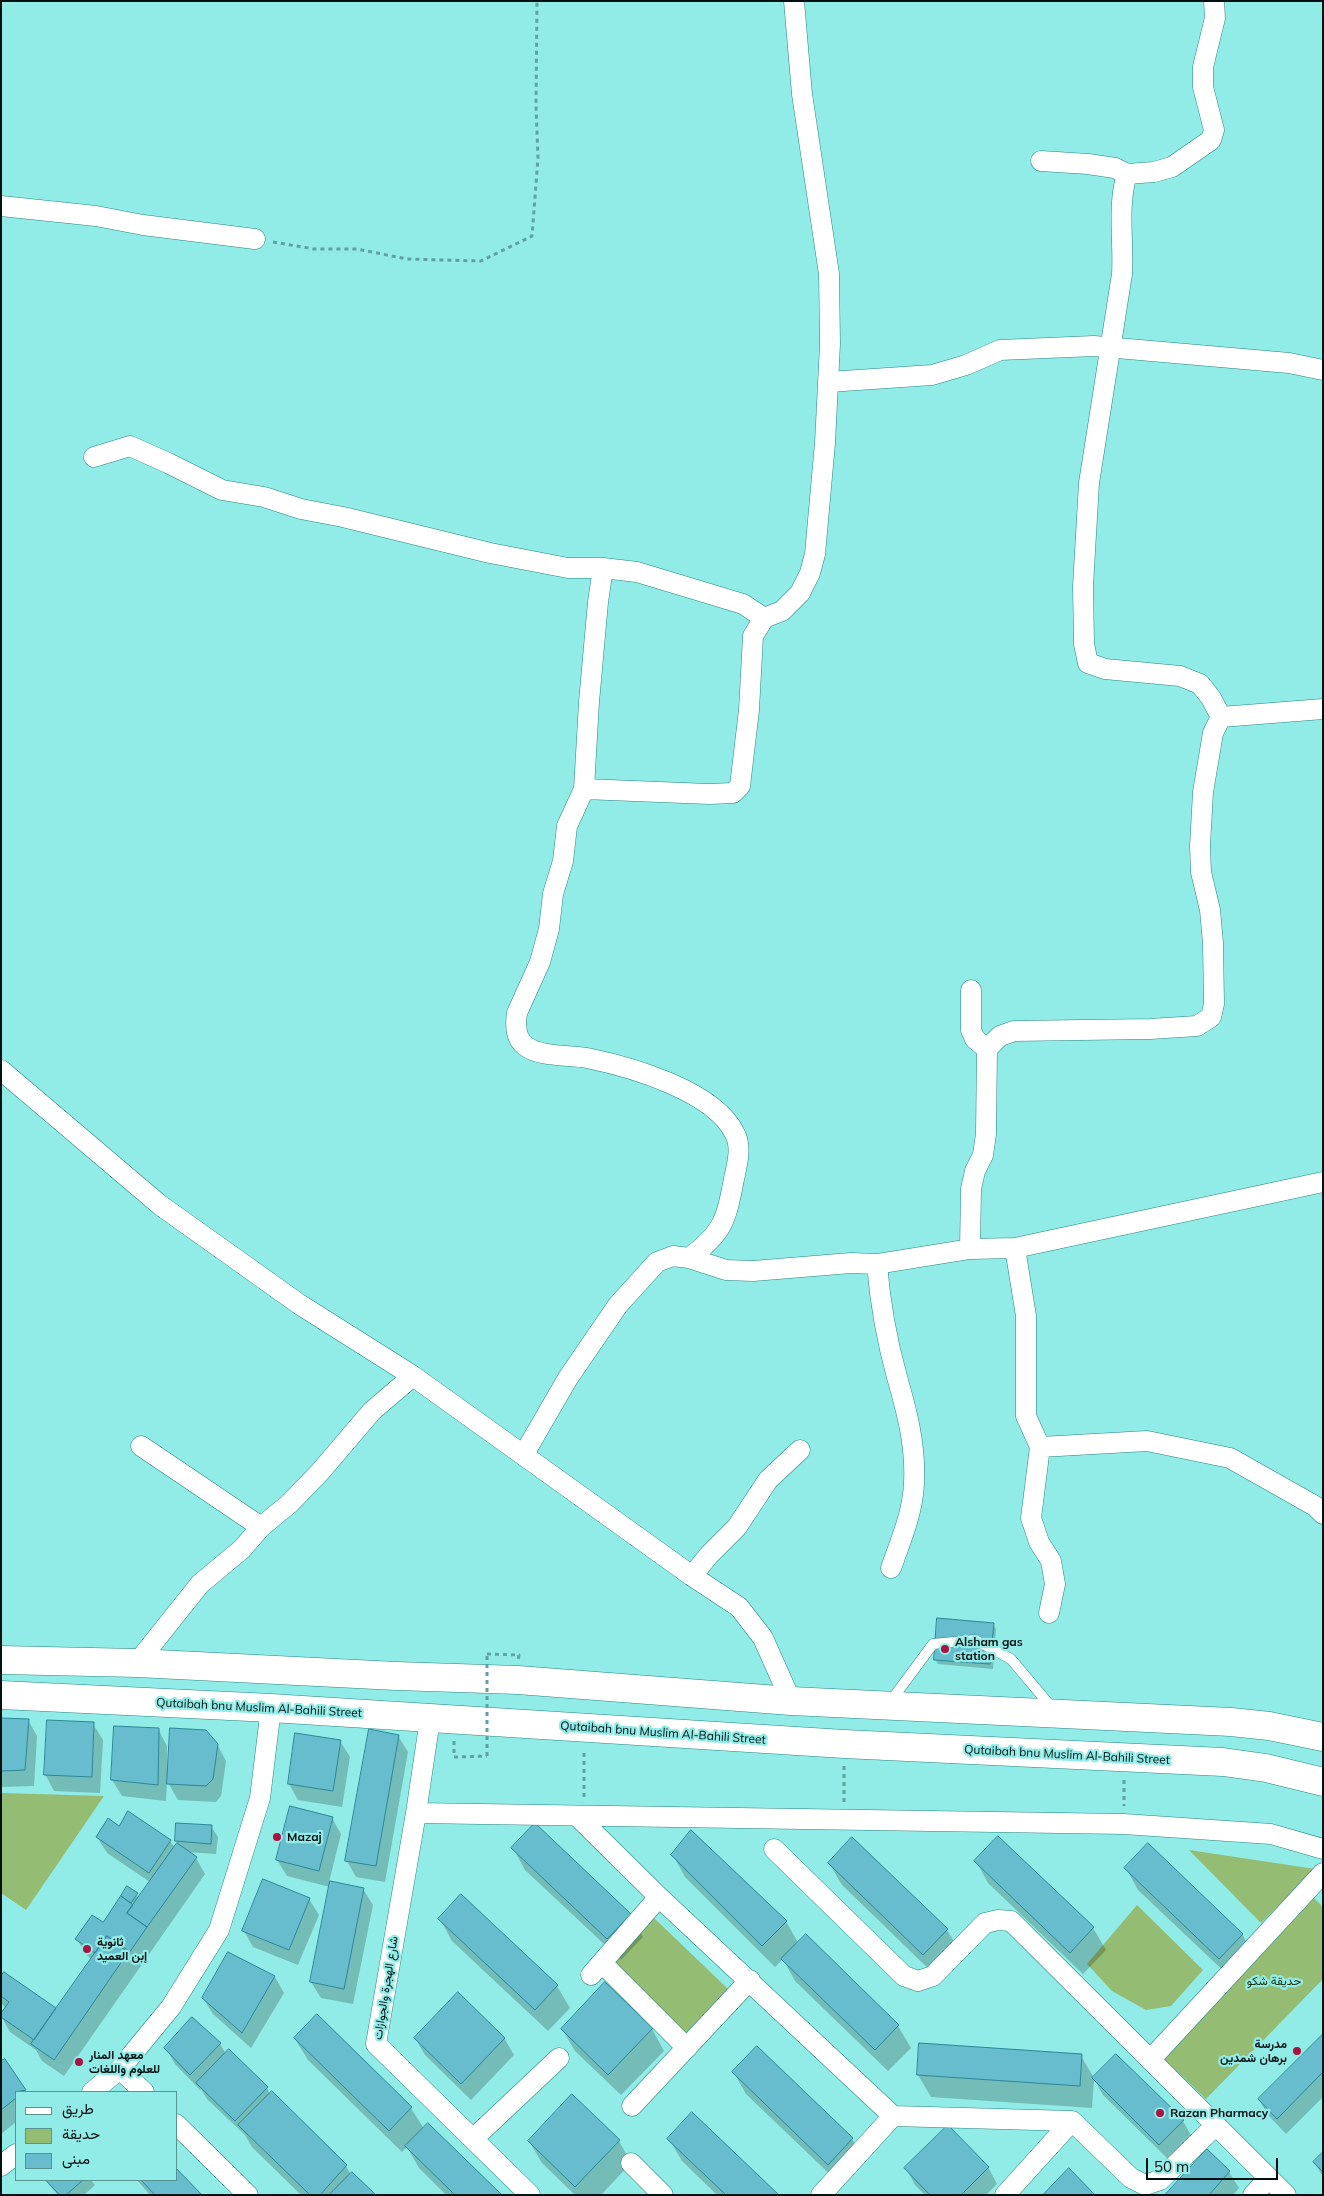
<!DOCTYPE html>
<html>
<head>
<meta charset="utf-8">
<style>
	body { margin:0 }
	#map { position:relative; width:1324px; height:2196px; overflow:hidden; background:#91ebe7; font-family:Mulish,Vazirmatn,sans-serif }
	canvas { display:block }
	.frame { position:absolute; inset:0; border:2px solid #011; pointer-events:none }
	.legend { position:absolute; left:15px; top:2091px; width:162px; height:90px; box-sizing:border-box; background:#91ebe7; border:1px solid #579491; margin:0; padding:6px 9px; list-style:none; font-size:15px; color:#011 }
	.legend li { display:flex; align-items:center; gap:10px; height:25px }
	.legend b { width:25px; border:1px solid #579491 }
	.scale { position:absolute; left:1146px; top:2158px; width:132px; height:22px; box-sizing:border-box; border:2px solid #011; border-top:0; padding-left:6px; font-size:15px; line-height:18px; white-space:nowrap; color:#011; -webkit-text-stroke:4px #91ebe7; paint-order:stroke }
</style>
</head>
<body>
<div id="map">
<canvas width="1324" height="2196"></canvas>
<div class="frame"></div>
<ul class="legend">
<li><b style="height:6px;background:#fff"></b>طريق</li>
<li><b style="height:14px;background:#94bc72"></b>حديقة</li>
<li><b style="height:14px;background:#67bdce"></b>مبنى</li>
</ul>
<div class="scale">50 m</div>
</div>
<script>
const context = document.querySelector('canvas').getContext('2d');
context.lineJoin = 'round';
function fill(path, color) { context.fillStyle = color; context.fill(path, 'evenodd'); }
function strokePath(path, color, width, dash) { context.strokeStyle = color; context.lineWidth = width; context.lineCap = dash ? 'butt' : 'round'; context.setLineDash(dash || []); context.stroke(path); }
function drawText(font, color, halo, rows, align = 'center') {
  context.font = font + ' Mulish,Vazirmatn,sans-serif'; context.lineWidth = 4.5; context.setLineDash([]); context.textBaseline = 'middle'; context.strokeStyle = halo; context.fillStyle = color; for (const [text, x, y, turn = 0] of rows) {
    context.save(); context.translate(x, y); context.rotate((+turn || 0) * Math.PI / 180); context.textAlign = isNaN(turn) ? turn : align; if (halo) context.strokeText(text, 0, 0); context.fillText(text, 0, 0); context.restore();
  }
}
const green = new Path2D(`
	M1,1793L104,1796L26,1910L1,1893Z
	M1189,1850L1315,1869L1261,1923Z
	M1310,1894L1323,1907V1979L1206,2099L1160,2055Z
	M1137,1905L1203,1970L1171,2006L1146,2010L1112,1991L1087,1964Z
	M654,1918L728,1989L686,2033L612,1962Z`);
const shadow = new Path2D(`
	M993,1624L996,1629L993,1669L938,1664L935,1659Z
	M1,1720H28L37,1736L34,1786L1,1787Z
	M93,1724L103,1740L100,1793L54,1791L45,1774Z
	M158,1729L167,1746V1768L217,1744L226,1761L221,1796L216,1802L178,1800L167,1781L166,1801L122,1796L112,1780Z
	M296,1735L340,1741L350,1757L342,1807L298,1800L289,1784Z
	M398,1736L408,1752L385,1882L356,1877L347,1861Z
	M332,1818L341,1834L329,1882L363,1889L373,1905L353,2004L321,1998L311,1982L330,1887L287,1876L277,1860Z
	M535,1825L630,1915L643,1937L621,1960L525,1870L513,1848Z
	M211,1826L218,1837L216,1854L188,1852L196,1858L205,1874L64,2076L42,2061L36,2050L10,2032L1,2016L6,2008L1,2003V1978L4,1973L57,2010L92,1959L86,1955L77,1939L103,1924L128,1888L139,1898L150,1882L107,1853L97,1837L119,1828L170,1841L175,1848L178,1844L176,1841Z
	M673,1855L786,1921L798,1943L806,1936L898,2026L911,2048L888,2071L795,1981L783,1959L775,1967L685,1877Z
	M976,1861L1093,1928L1106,1950L1083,1974L988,1883Z
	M829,1863L947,1930L960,1951L936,1976L842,1885Z
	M1126,1868L1242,1934L1254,1956L1232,1979L1138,1890Z
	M461,1896L557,1986L570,2008L548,2031L452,1941L440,1919Z
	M309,1899L319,1915L298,1965L253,1947L244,1931Z
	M229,1954L275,1977L284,1993L251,2048L213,2014L203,1998Z
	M562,2029H652L664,2051L621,2095L575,2051Z
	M1323,2035V2097L1286,2134L1269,2116L1259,2100Z
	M415,2038H504L514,2055L471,2100L425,2055Z
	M295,2039L411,2108L424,2129L500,2195H446L419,2168L407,2147L402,2152L308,2060Z
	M220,2044L226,2054L267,2088L270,2094L346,2166L351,2175L374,2195H301L252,2147L245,2135L207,2099L201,2089L200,2090L175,2064L166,2048Z
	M757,2048L852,2139L865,2161L841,2185L746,2094L734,2073Z
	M1081,2056L1094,2078L1183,2121L1192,2137L1169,2160L1103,2095L1094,2079L1092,2108L931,2097L918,2075Z
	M4,2060L26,2092H16V2122L1,2134V2063Z
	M669,2139L777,2195H717L682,2161Z
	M529,2141H619L631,2163L601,2195H575L542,2163Z
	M1207,2151L1229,2172L1239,2188L1233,2195H1167Z
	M1323,2154V2177L1314,2162Z
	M988,2167L997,2184L986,2195H925L915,2185L906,2168Z
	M45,2180H91L95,2185L84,2195H58Z
	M137,2180H176L200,2195H150Z`);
const building = new Path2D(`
	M937,1618L994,1623L990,1664L934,1660Z
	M1,1718L29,1719L25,1770L1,1771Z
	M47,1720L94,1722L92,1777L44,1775Z
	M114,1726L159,1728L158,1785L111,1780Z
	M170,1728L206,1730L218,1744L213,1779L206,1786L167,1784Z
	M369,1729L399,1735L376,1866L345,1861Z
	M295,1733L341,1740L333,1791L288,1784Z
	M290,1806L333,1817L319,1871L276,1860Z
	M128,1811L171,1840L149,1873L96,1837L108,1818L119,1826Z
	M176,1823L212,1825L211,1844L175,1841Z
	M535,1823L631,1914L607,1939L511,1848Z
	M691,1830L787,1921L762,1946L671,1855Z
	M998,1836L1094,1927L1070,1953L974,1861Z
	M852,1837L948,1929L923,1955L828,1863Z
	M177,1843L197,1857L147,1927L127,1913Z
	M1148,1843L1243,1934L1219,1959L1124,1868Z
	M263,1879L310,1898L289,1950L242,1931Z
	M330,1881L364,1888L344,1989L310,1982Z
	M127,1886L138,1893L131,1903L121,1896Z
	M461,1894L558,1985L535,2010L438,1919Z
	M121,1896L133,1905L127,1913L147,1927L129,1953L107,1936L95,1953L75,1939L92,1915L103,1922Z
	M806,1934L899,2025L875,2050L781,1959Z
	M107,1936L129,1951L54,2060L31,2044Z
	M228,1952L275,1976L242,2033L202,1998Z
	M4,1972L56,2008L34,2040L1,2017V2013L9,2002L1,1996V1976Z
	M605,1982L653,2028L608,2075L561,2029Z
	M458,1992L505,2038L461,2084L414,2038Z
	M317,2014L412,2107L389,2131L294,2038Z
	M192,2017L221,2043L190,2075L164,2048Z
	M1323,2034V2072L1277,2119L1258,2099Z
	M919,2043L1082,2054L1080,2086L917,2075Z
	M757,2046L853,2138L828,2165L732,2072Z
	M229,2049L268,2087L235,2121L196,2083Z
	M1116,2054L1184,2120L1159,2145L1092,2078Z
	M5,2059L26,2090L16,2092V2098L1,2110V2061Z
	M272,2091L347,2165L320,2195H310L238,2125Z
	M572,2094L620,2140L575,2187L528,2141Z
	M692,2112L779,2195H726L667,2139Z
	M428,2123L502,2195H455L405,2146Z
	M948,2125L989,2167L961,2195H930L904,2168Z
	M1207,2149L1230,2171L1209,2195H1165Z
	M1323,2152V2172L1313,2162Z
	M176,2168L202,2195H155L141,2180H176Z
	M1069,2168L1095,2195H1043Z
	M352,2172L376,2195H329Z
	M46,2180H83L66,2195H60Z`);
const path = new Path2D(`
	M273,242L314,249H357L407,259L481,261L532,236L538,158L536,106L537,1
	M487,1654L519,1655L518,1660
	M454,1741V1757L487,1756
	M584,1753V1798
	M1124,1780V1806
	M844,1802V1766`);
const service = new Path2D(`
	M890,1702L933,1644L975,1640L1011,1659L1053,1709`);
const minor = new Path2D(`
	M1041,161L1088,164L1115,168L1127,174L1154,172L1172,167L1211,140L1214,130L1203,87V67L1215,18L1214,1
	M1127,174C1117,206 1124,241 1122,274L1089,483L1083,586L1084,644L1088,663L1105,669L1180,676L1200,684L1211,698L1221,717
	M1,206L96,216L143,225L255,239
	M828,382L932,375L966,365L1000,350L1094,346L1289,363L1323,370
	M94,457L130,446L168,463L222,490L264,497L301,509L343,517L490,553L568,568H603L637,572L743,604L764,618
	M603,568L598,602L589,702L584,789L567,826L563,861L553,894L549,929L540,962L517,1013C515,1026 516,1040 527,1047C541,1057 570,1055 587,1058C631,1067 715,1091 735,1134C742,1147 737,1165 734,1179C726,1220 724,1232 689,1258
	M1221,717L1323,709
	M584,789L709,794L733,793L740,786L749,710L753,636L764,618L782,611L800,593L810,573L815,554L825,443L830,344L829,274L802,94L794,1
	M971,990V1030L975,1039L987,1049
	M1,1070L160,1205L299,1304L413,1376L692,1576L739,1607L763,1638L791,1701
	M1015,1248L1026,1316V1416L1040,1447L1147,1441L1230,1458L1315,1506L1323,1514
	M970,1249L971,1189L975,1171L983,1155L986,1134L987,1049L1000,1036L1014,1031L1150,1029L1197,1026L1211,1017L1214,1004L1213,943L1210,910L1201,872L1200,846L1203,792L1213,733L1221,717
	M877,1264C880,1302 887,1341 897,1377C907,1412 916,1446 914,1483C913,1512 901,1540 891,1568
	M141,1446L261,1527
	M1040,1447L1031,1518L1039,1542L1051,1561L1055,1584L1049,1613
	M524,1454L568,1378L618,1305L657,1262L673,1256L689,1258L726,1270L753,1271L851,1263L877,1264L970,1249L1015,1248L1323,1182
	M692,1576L709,1555L737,1527L768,1480L800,1450
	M137,1663L200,1584L242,1549L261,1527L289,1504L320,1472L372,1411L413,1376
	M430,1719L416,1813L376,2044L530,2195
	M416,1813L1124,1824L1271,1834L1323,1849
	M577,1816L659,1897L893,2116
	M774,1849L904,1976L918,1981L933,1976L985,1923L998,1920L1011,1921L1286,2195
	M602,1963L687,2048
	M591,1975L659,1897
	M1150,2060L1323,1873
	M120,2069L144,2092
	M92,2092L120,2069L171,2007L219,1930L260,1798L271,1708
	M632,2106L750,1980
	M176,2124L248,2195
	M473,2139L559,2058
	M631,2163L663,2195
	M1,2166L16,2154
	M821,2195L893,2116L1072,2121L1131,2178L1145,2185L1160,2180L1216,2125
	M1005,2195L1072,2121
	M1253,2195L1269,2178`);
const primary = new Path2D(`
	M1,1660L137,1663L396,1676L518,1680L791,1701L1231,1722L1269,1726L1323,1737
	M1,1695L271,1708L844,1744L1223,1762L1266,1768L1323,1782`);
const pathBridge = new Path2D(`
	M487,1756V1654`);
const markers = [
	[945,1649,5,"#a91241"],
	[277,1837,5,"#a91241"],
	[87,1949,5,"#a91241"],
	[1297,2051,5,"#a91241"],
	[79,2062,5,"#a91241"],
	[1160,2113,5,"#a91241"]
];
const poiNames = [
	["Alsham gas",955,1642],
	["station",955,1656],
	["Mazaj",287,1837],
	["ثانوية",97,1942],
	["إبن العميد",97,1956],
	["مدرسة",1287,2044,"right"],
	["برهان شمدين",1287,2058,"right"],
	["معهد المنار",89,2055],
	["للعلوم واللغات",89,2069],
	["Razan Pharmacy",1170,2113]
];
const streetNames = [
	["Qutaibah bnu Muslim Al-Bahili Street",259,1708,3],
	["Qutaibah bnu Muslim Al-Bahili Street",663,1733,4],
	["Qutaibah bnu Muslim Al-Bahili Street",1067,1755,3],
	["شارع الهجرة والجوازات",386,1988,-81]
];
const parkNames = [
	["حديقة شكو",1274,1981]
];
fill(green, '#94bc72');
fill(shadow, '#0003');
fill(building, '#67bdce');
strokePath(building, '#2b8697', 1);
strokePath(service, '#258683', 11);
strokePath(minor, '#258683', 21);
strokePath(primary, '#258683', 29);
strokePath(path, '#60a29f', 3, [4, 4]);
strokePath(service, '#fff', 10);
strokePath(minor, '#fff', 20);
strokePath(primary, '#fff', 28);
strokePath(pathBridge, '#60a29f', 3, [4, 4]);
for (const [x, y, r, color] of markers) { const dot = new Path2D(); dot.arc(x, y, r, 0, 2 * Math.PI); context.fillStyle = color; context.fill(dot); strokePath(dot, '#91ebe7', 2); }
drawText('bold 12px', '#011', '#91ebe7', poiNames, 'left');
drawText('12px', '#011', '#91ebe7', streetNames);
drawText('12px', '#20340c', '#91ebe7', parkNames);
</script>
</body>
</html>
